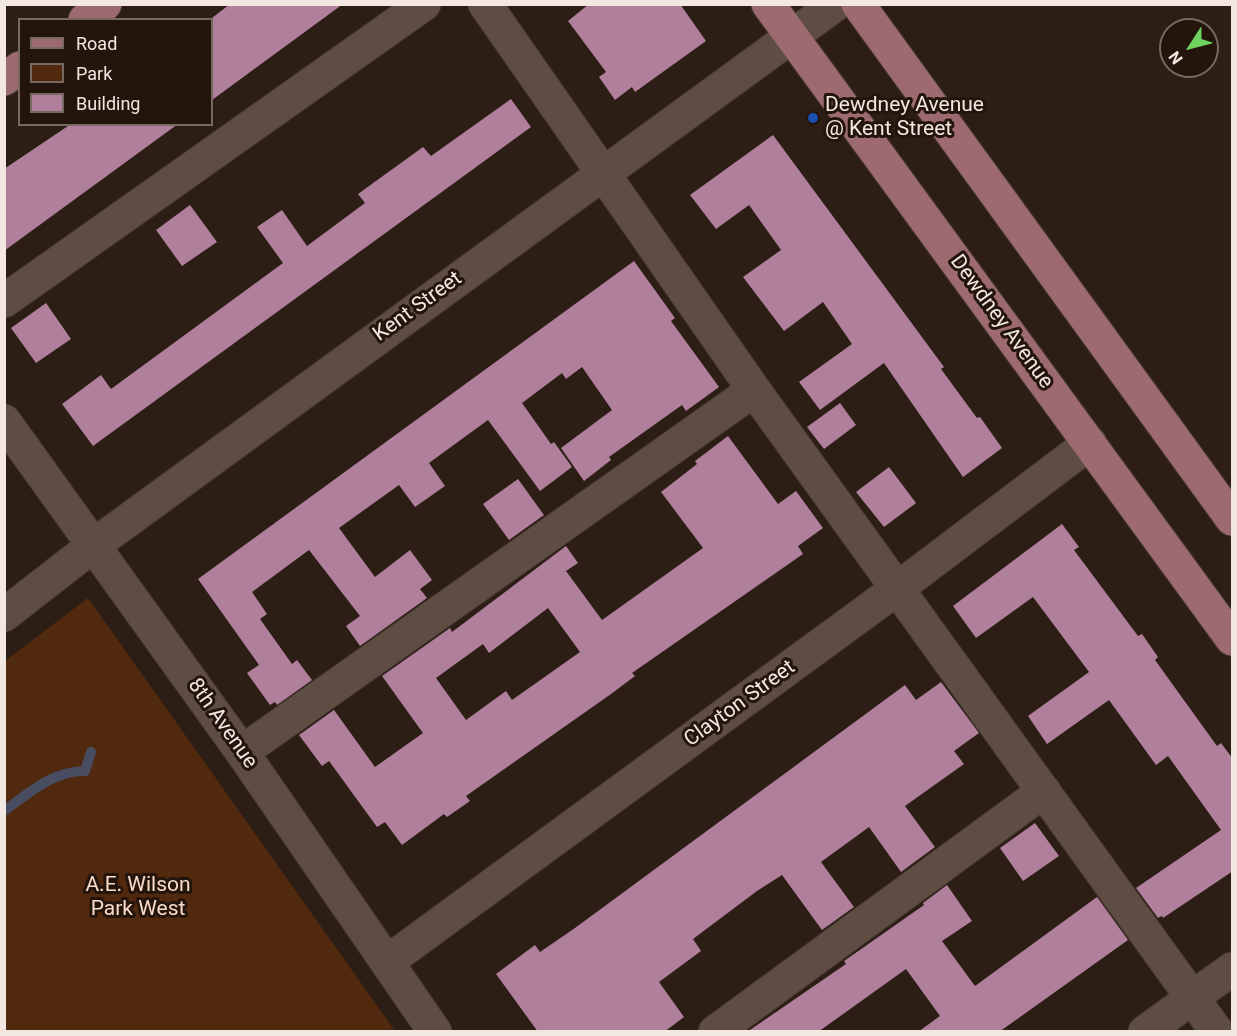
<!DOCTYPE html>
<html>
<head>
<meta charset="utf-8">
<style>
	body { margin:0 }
	#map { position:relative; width:1237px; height:1036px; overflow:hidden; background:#2d1e15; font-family:Roboto,sans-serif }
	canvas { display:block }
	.frame { position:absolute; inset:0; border:6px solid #f2e7e1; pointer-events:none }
	.legend { position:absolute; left:18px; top:18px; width:195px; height:108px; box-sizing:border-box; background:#23150c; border:2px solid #766961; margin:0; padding:8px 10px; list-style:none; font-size:18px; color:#f2e7e1 }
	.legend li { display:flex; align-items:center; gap:12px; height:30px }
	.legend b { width:30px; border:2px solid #766961 }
	.north { position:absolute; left:1159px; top:18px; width:60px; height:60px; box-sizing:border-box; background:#23150c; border:2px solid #766961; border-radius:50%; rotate:234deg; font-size:16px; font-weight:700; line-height:24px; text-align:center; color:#f2e7e1 }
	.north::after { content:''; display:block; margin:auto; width:21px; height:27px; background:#70d35f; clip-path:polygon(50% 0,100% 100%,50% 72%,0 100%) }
</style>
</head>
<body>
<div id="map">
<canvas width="1237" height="1036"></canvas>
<div class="frame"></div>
<ul class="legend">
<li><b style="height:8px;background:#9d6a70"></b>Road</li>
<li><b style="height:16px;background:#51290e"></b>Park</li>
<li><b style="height:16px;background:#af7f9c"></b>Building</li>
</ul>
<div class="north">N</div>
</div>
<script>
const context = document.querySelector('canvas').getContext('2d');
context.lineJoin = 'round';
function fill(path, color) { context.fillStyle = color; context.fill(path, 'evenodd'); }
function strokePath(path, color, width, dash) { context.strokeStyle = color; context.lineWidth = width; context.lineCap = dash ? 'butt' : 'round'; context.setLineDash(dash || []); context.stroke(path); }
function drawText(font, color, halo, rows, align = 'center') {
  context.font = font + ' Roboto,sans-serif'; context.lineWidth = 6; context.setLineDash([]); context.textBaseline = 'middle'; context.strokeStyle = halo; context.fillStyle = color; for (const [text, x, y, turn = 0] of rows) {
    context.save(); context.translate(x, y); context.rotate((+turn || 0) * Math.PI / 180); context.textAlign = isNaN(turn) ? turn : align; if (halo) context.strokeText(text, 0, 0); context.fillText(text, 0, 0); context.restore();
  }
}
const green = new Path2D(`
	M88,598L395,1031H5V661Z`);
const stream = new Path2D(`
	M4,811C30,792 53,771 85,771L91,752`);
const building = new Path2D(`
	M230,4H343L212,100V18Z
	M589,4H680L706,41L635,92L632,87L615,100L599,77L606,72L568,21Z
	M511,99L531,127L93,446L62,404L101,375L111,389L283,263L257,227L282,210L307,246L365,203L358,194L423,147L431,156Z
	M71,124H178L4,251V169Z
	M773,135L944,367L941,369L977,418L980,417L1002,448L963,477L884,363L820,410L799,382L852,344L823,302L784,331L743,277L781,250L749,205L716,229L690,195Z
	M190,205L217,242L182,266L156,230Z
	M634,261L675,318L671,321L719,387L686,411L682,405L609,457L611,460L584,481L561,448L612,410L582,367L566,379L562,373L522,403L551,444L554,442L572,467L540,491L488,420L429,463L445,486L415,507L399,485L339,528L375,577L410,550L432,580L420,589L427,598L360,646L346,626L360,616L309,550L252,592L267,614L260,619L292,664L297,660L312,680L277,705L275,702L270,705L247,673L259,665L198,579Z
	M46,303L71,339L36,363L11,328Z
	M840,403L856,425L824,449L807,427Z
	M728,436L778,504L796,491L823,528L798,546L803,554L632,673L635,676L611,694L466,796L470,801L447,817L444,814L402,845L385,822L377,827L329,761L322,766L299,735L334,710L375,767L423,733L382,676L450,628L452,632L566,546L578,563L566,571L602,620L703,548L661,492L697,464L695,461ZM548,608L580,652L512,700L506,691L466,720L436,678L483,644L489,653Z
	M889,467L916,503L884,527L856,492Z
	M518,479L544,515L509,540L483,504Z
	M1062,524L1079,547L1074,550L1138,636L1142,634L1158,657L1155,660L1217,746L1221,743L1233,759V871L1163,918L1162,916L1158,918L1136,888L1221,830L1168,756L1156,765L1109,700L1047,744L1028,716L1089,672L1033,597L976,638L953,606Z
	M941,682L979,733L954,751L964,764L905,806L935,847L901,872L869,827L821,862L854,907L822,930L782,875L757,891L693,939L701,951L659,982L684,1017L664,1032H538L496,974L535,945L540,952L575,928L905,685L916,700Z
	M1035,823L1059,856L1023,881L1000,848Z
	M947,885L972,921L942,941L975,986L1097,897L1128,940L999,1032H918L940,1016L906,969L818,1032H747L846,964L844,961L924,905L923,903Z`);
const minor = new Path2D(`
	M485,4L754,390L1217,1032
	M4,301L424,4
	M4,421L242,752L435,1032
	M4,615L94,545L836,4
	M242,752L754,390
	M387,962L898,588L1090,443
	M715,1032L1044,791
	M1145,1032L1232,969`);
const major = new Path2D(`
	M768,4L1232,639
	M858,4L1232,519
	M85,20L105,4
	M4,79L20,68`);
const markers = [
	[813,118,6,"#1a4fb4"]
];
const poiNames = [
	["Dewdney Avenue",825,106],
	["@ Kent Street",825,130]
];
const streetNames = [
	["Kent Street",418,307,-36],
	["Dewdney Avenue",1001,322,54],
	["Clayton Street",740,704,-36],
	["8th Avenue",222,724,55]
];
const parkNames = [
	["A.E. Wilson",138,886],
	["Park West",138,910]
];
fill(green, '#51290e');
strokePath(stream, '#494d62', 10);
fill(building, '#af7f9c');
strokePath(minor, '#463933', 35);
strokePath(major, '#463933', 35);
strokePath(minor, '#5f4d44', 33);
strokePath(major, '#9d6a70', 33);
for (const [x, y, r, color] of markers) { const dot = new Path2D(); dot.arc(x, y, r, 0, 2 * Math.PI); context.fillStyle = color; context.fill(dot); strokePath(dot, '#23150c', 2); }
drawText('21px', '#f2e7e1', '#23150c', poiNames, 'left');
drawText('21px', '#f2e7e1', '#23150c', streetNames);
drawText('21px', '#f8dac9', '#23150c', parkNames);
</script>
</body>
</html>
